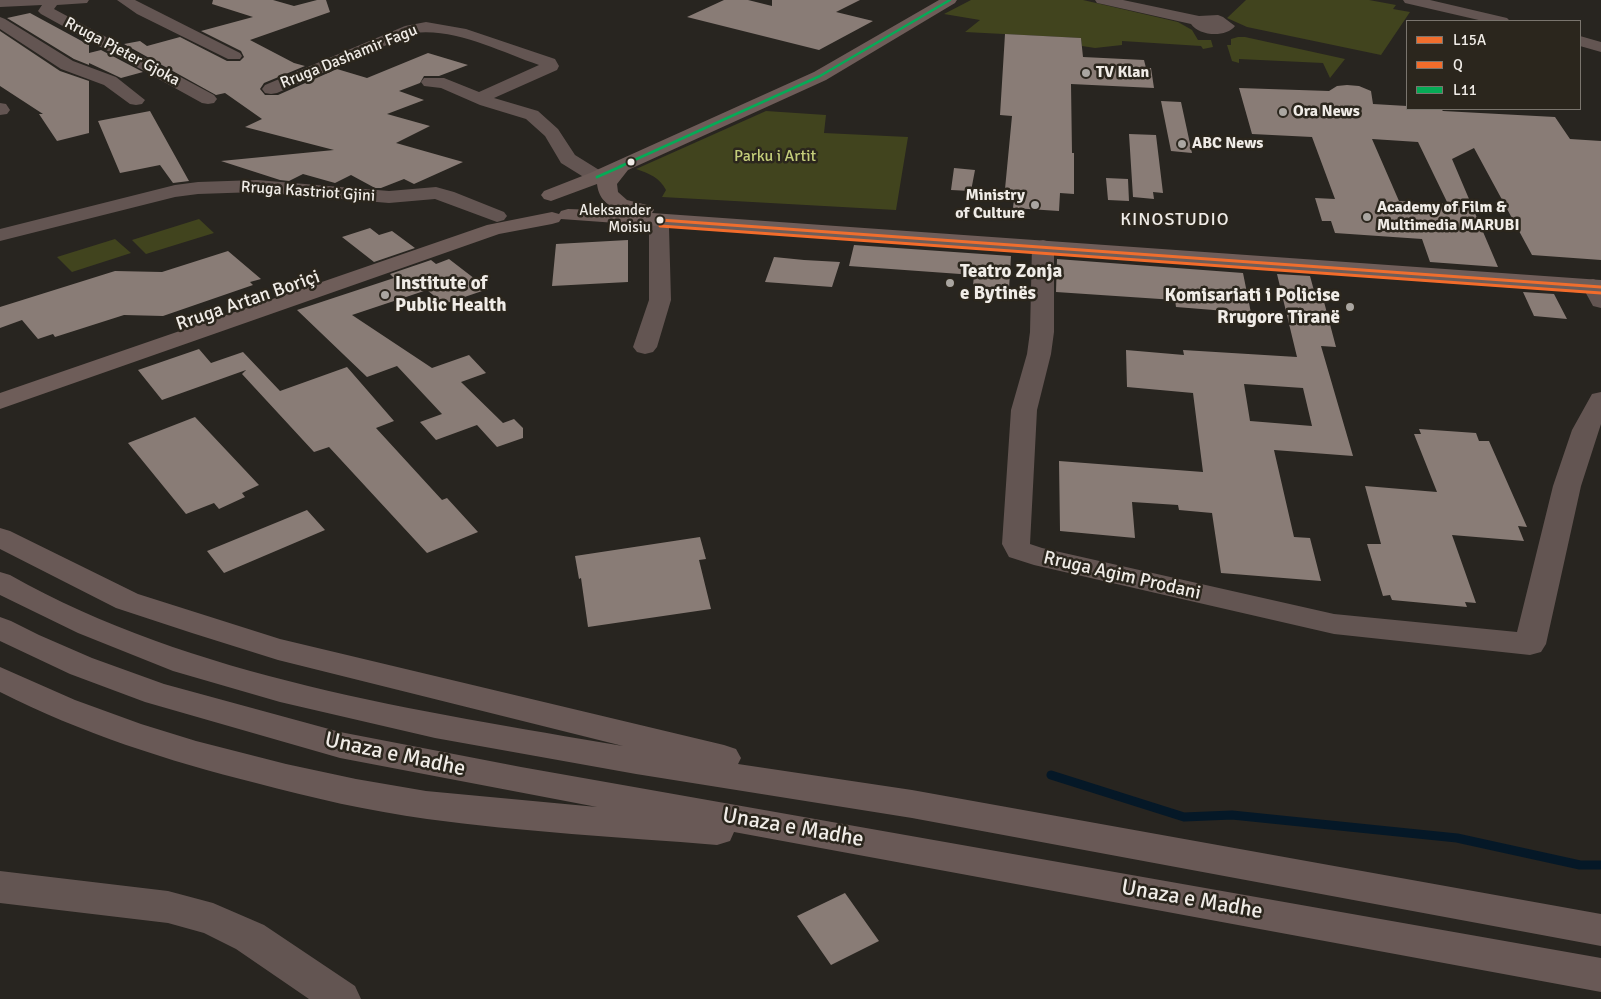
<!DOCTYPE html>
<html>
<head>
<meta charset="utf-8">
<style>
	body { margin:0 }
	#map { position:relative; width:1601px; height:999px; overflow:hidden; background:#282520; font-family:Signika,sans-serif }
	canvas { display:block }
	.legend { position:absolute; left:1406px; top:20px; width:175px; height:90px; box-sizing:border-box; background:#2b261d; border:1px solid #7a756e; margin:0; padding:6px 9px; list-style:none; font-size:15px; color:#f0ece7 }
	.legend li { display:flex; align-items:center; gap:10px; height:25px }
	.legend b { width:25px; border:1px solid #7a756e }
</style>
</head>
<body>
<div id="map">
<canvas width="1601" height="999"></canvas>
<ul class="legend">
<li><b style="height:6px;background:#ef6e2e"></b>L15A</li>
<li><b style="height:6px;background:#f36c2b"></b>Q</li>
<li><b style="height:6px;background:#06aa56"></b>L11</li>
</ul>
</div>
<script>
const context = document.querySelector('canvas').getContext('2d');
context.lineJoin = 'round';
function fill(path, color) { context.fillStyle = color; context.fill(path, 'evenodd'); }
function strokePath(path, color, width, dash) { context.strokeStyle = color; context.lineWidth = width; context.lineCap = dash ? 'butt' : 'round'; context.setLineDash(dash || []); context.stroke(path); }
function drawText(font, color, halo, rows, align = 'center') {
  context.font = font + ' Signika,sans-serif'; context.lineWidth = 5; context.setLineDash([]); context.textBaseline = 'middle'; context.strokeStyle = halo; context.fillStyle = color; for (const [text, x, y, turn = 0] of rows) {
    context.save(); context.translate(x, y); context.rotate((+turn || 0) * Math.PI / 180); context.textAlign = isNaN(turn) ? turn : align; if (halo) context.strokeText(text, 0, 0); context.fillText(text, 0, 0); context.restore();
  }
}
const green = new Path2D(`
	M971,0H1083L1178,22L1192,30L1198,40H1211L1213,47L1203,49L1201,46L1122,41V45L1095,48L1082,46L1081,38L965,32L980,20L944,14Z
	M1246,0H1369L1396,5L1393,9L1410,12L1381,55L1247,27L1227,18Z
	M1238,37H1245L1345,59L1330,78L1323,63L1239,59V63L1232,61L1227,45H1231V39Z
	M766,111L826,115L824,133L908,137L896,210L662,197L666,190C659,177 650,174 636,169Z
	M199,219L214,233L146,254L132,240Z
	M115,239L131,253L72,272L57,257Z`);
const stream = new Path2D(`
	M1051,775L1184,817L1232,815L1457,838L1580,865H1601`);
const building = new Path2D(`
	M213,0H273L294,6L317,0H326L330,12L250,40L294,63L305,66L264,83L260,89L265,95H278L337,69L367,78L428,53L468,65L439,76H424L420,83L399,91L424,100L387,114L430,126L396,143L463,162L414,184L404,179L381,188H375L351,175L335,183L303,174L289,181L280,180L221,161L334,150L245,127L262,119L225,93L216,95L124,44L140,41L147,46L180,37L227,61H240L244,57L241,51L201,31L253,17L212,4Z
	M724,0H748L772,6V0H860L836,12L873,21L819,50L687,17Z
	M30,13L89,45V53L101,50L143,72L121,78L89,63V65L74,59L7,18Z
	M0,31L60,71L89,81V133L57,141L39,114H43L0,86Z
	M1005,34L1081,38L1083,57L1144,60L1146,68H1151L1154,88L1071,84L1072,153H1074V194L1060,193L1059,211L1013,208L1015,190L1005,189L1012,116L1000,115Z
	M1347,85L1359,86L1371,91L1373,104L1407,106V109H1441L1443,111L1555,117L1570,139L1601,141V260L1532,255L1474,148L1452,159L1498,267L1430,262L1422,239L1335,233L1331,221H1322L1315,198L1335,199L1312,137L1252,134L1239,88L1329,91L1337,86ZM1372,139L1418,142L1448,204L1399,201Z
	M1161,101L1181,102L1192,153L1171,151Z
	M150,111L189,181L173,183L160,165L120,173L98,121Z
	M1129,134L1156,135L1163,193L1153,192L1154,199L1133,197Z
	M954,168L975,170L971,191L951,190Z
	M1106,178L1128,179L1129,201L1108,200Z
	M370,228L379,235L392,231L415,248L374,262L342,237Z
	M628,240V282L552,286L556,244Z
	M854,245L1011,256L1009,289L973,286L974,275L849,266Z
	M228,251L261,279L250,282L253,285L163,316L124,315L55,337L53,334L38,339L22,320L0,328V307L115,271L162,272Z
	M774,257L804,260L840,262L832,287L765,282Z
	M449,259L488,289L444,304L427,290L352,315L432,368L469,355L486,373L461,382L503,423L514,419L523,428V438L497,447L477,425L436,440L420,422L442,414L397,366L367,377L297,310L394,278L390,274L431,260L436,264Z
	M1057,259L1243,273L1251,313L1176,307L1175,300L1056,292Z
	M1277,274L1310,276L1316,298H1323L1336,347L1321,346L1353,456L1274,450L1294,537L1310,538L1321,581L1221,573L1212,513L1179,510L1178,505L1132,502L1135,538L1060,531L1059,461L1203,472L1193,393L1127,387L1126,350L1184,355L1183,350L1297,357ZM1244,384L1303,388L1312,426L1250,421Z
	M1523,292L1554,294L1567,319L1534,316Z
	M199,349L211,363L243,352L280,391L347,367L394,421L376,428L442,500L447,498L478,532L427,553L329,447L314,452L242,374L246,370L162,400L138,370Z
	M195,417L259,485L242,493L245,497L219,509L214,503L186,514L128,443Z
	M1419,429L1476,433L1479,441H1489L1527,527L1518,526L1524,541L1452,535L1476,603L1465,602L1467,607L1392,600L1390,595L1383,596L1367,544H1381L1365,486L1437,492L1414,434H1421Z
	M307,510L325,530L224,573L207,551Z
	M700,537L706,559L699,560L711,609L588,627L581,578L579,579L575,556Z
	M845,893L879,941L831,965L797,916Z`);
const minor = new Path2D(`
	M0,0H89L87,3L57,5L54,9L214,95L217,99L214,103L208,104L202,103L41,14L38,11L42,5L0,7Z
	M117,0H135L240,53L242,56L240,59H228L137,14Z
	M1095,0H1123L1199,16L1218,15L1223,17L1235,26C1226,38 1199,36 1191,24L1102,4L1097,3Z
	M1403,0H1430L1507,18L1510,21H1483L1405,3Z
	M0,17L5,19L73,61L116,77L145,100L142,104L136,105L130,104L104,85L61,69L0,29Z
	M426,22L466,29L555,59L559,66L557,70L494,98L538,111L558,129L575,155L604,173L607,177L604,181L597,183L590,181L561,163L545,136L526,119L480,105L441,88L424,86L421,82L424,78H444L479,92L539,65C500,52 457,28 414,33L277,93L271,94L265,93L262,89L265,85L405,26Z
	M1580,36L1601,42V52L1580,46Z
	M0,103L6,104L10,110L7,114L0,115Z
	M257,180L389,191L436,187L454,192L504,212L507,216L504,220L497,222L435,199L389,203L257,192L198,194L175,197L0,241V229L175,185L198,182Z
	M659,222L666,224L669,228L671,300L657,347L653,352L645,354L637,352L633,347L649,300V228L652,224Z
	M1043,240L1050,242L1054,246V332L1051,354L1037,410L1030,544L1042,548L1334,614L1517,632L1553,486L1572,430L1592,394L1601,392V424L1581,486L1546,644L1541,652L1530,655L1334,634L1034,565L1009,557L1002,544L1011,410L1027,354L1030,332L1032,246L1036,242Z
	M1593,279L1601,282V308L1593,306L1582,286L1585,281Z
	M0,871L168,891L213,903L264,925L355,986L361,999H309L236,949L204,933L168,923L0,903Z`);
const major = new Path2D(`
	M939,0H957L955,3L826,80L628,170L617,184L618,192L627,200L651,206L654,210L652,213L1601,280V294L561,219L559,222L552,224L499,234L0,409V393L487,225L552,212L559,214L561,211L568,209L626,211C610,208 599,201 597,184L551,201L544,199L541,195L544,191L590,173L814,72Z`);
const highway = new Path2D(`
	M0,528L10,531L138,594L280,639L724,745L736,749L741,758L738,764L912,790L1601,914V946L912,818L636,774L435,738L280,702L173,671L78,633L0,595V572L10,575C192,678 419,711 623,746L278,660L192,633L116,608L0,549Z
	M0,617L11,621L39,635L92,658L164,684L340,732L521,767L1601,958V992L734,832L730,841L717,845C620,837 523,832 427,819C369,811 312,798 256,783C168,761 81,733 0,692V667L75,700L141,724L196,741L286,764L356,779L426,791L597,807L340,758L145,702L70,674L0,641Z`);
const bus1 = new Path2D(`
	M660,220L1601,287`);
const bus2 = new Path2D(`
	M660,226L1601,293`);
const bus3Far1 = new Path2D(`
	M619,167L820,76L950,0`);
const bus3 = new Path2D(`
	M597,177L622,166`);
const markers = [
	[1086,73,5,"#aaa6a1"],
	[1283,112,5,"#aaa6a1"],
	[1182,144,5,"#aaa6a1"],
	[631,162,4.5,"#f0ece7"],
	[1035,205,5,"#aaa6a1"],
	[1367,217,5,"#aaa6a1"],
	[660,220,4.5,"#f0ece7"],
	[950,283,5,"#aaa6a1"],
	[385,295,5,"#aaa6a1"],
	[1350,307,5,"#aaa6a1"]
];
const farBusnames = [
	["Aleksander",651,211],
	["Moisiu",651,228]
];
const farStreetnames = [
	["Rruga Pjeter Gjoka",122,52,28],
	["Rruga Dashamir Fagu",349,57,-22],
	["Rruga Kastriot Gjini",308,192,4]
];
const farPoinames = [
	["TV Klan",1096,73],
	["Ora News",1293,112],
	["ABC News",1192,144],
	["Ministry",1025,196,"right"],
	["of Culture",1025,214,"right"],
	["Academy of Film &",1377,208],
	["Multimedia MARUBI",1377,226]
];
const farParknames = [
	["Parku i Artit",775,157]
];
const farQuarternames = [
	["KINOSTUDIO",1175,220]
];
const poiNames = [
	["Teatro Zonja",960,272],
	["e Bytinës",960,294],
	["Institute of",395,284],
	["Public Health",395,306],
	["Komisariati i Policise",1340,296,"right"],
	["Rrugore Tiranë",1340,318,"right"]
];
const streetNames = [
	["Rruga Artan Boriçi",248,301,-19],
	["Rruga Agim Prodani",1122,576,13]
];
const nearStreetnames = [
	["Unaza e Madhe",395,755,12],
	["Unaza e Madhe",793,828,10],
	["Unaza e Madhe",1192,900,10]
];
fill(green, '#41441e');
strokePath(stream, '#051827', 9);
fill(building, '#897c76');
fill(minor, '#635552');
fill(major, '#6e5d59');
fill(highway, '#695956');
strokePath(bus1, '#ef6e2e', 3);
strokePath(bus2, '#f36c2b', 3);
strokePath(bus3Far1, '#06aa56', 2.5);
strokePath(bus3, '#06aa56', 3);
for (const [x, y, r, color] of markers) { const dot = new Path2D(); dot.arc(x, y, r, 0, 2 * Math.PI); context.fillStyle = color; context.fill(dot); strokePath(dot, '#2b261d', 2); }
drawText('15px', '#f0ece7', '#2b261d', farBusnames, 'right');
drawText('16px', '#f0ece7', '#2b261d', farStreetnames);
drawText('bold 16px', '#f0ece7', '#2b261d', farPoinames, 'left');
drawText('16px', '#c4cd7a', '#2b261d', farParknames);
context.letterSpacing = '1px';
drawText('18px', '#f0ece7', '#2b261d', farQuarternames);
context.letterSpacing = '0px';
drawText('bold 19px', '#f0ece7', '#2b261d', poiNames, 'left');
drawText('19px', '#f0ece7', '#2b261d', streetNames);
drawText('22px', '#f0ece7', '#2b261d', nearStreetnames);
</script>
</body>
</html>
